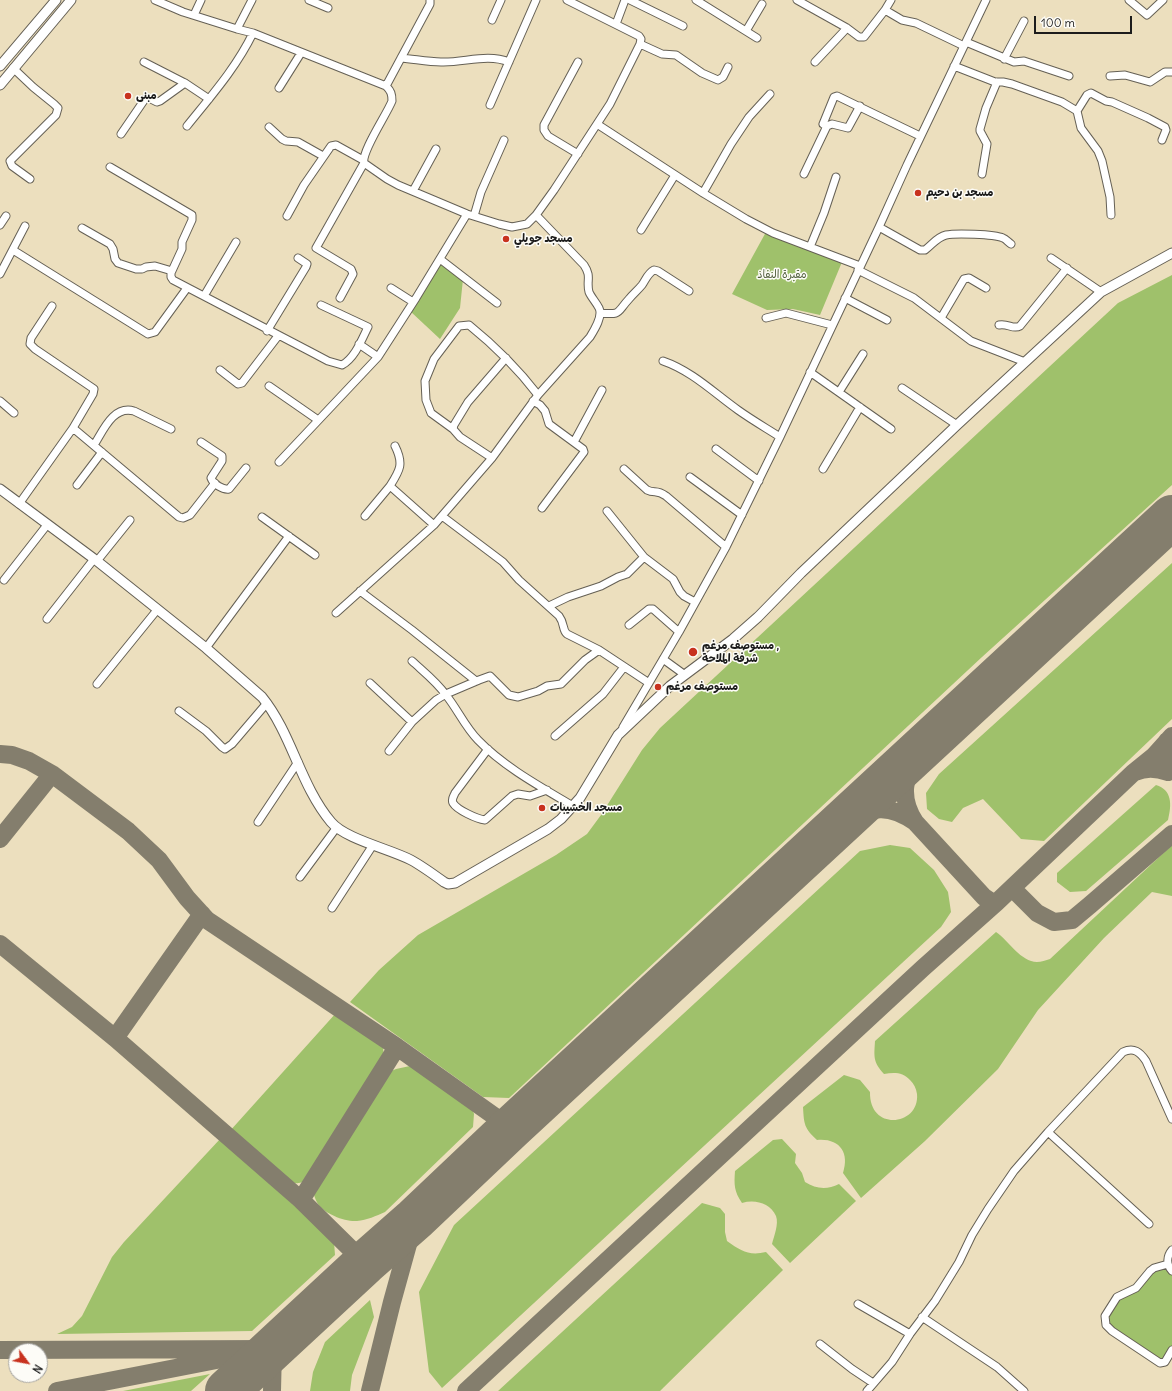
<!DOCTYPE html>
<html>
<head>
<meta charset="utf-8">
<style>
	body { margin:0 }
	#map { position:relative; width:1172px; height:1391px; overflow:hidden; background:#ecdfbe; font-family:Delius,sans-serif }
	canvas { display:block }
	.north { position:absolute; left:8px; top:1343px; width:40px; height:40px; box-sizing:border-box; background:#fdfcf7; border:1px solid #a3a29f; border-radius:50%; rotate:122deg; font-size:11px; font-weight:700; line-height:16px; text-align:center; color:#1c1c1c }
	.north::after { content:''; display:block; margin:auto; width:14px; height:18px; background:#c8321e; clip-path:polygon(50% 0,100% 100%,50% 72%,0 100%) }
	.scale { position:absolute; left:1034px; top:16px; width:98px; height:18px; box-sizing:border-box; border:2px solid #1c1c1c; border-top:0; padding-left:5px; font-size:12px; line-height:14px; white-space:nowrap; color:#1c1c1c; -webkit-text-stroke:3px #fdfcf7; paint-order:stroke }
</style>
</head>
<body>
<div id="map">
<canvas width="1172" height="1391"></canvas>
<div class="north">N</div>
<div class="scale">100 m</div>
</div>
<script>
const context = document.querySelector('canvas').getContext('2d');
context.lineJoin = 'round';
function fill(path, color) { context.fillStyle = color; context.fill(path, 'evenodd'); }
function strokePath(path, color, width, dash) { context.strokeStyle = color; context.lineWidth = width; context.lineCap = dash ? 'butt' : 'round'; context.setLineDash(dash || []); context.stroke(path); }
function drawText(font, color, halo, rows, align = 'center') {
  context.font = font + ' Delius,"Playpen Sans Arabic",sans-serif'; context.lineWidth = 3; context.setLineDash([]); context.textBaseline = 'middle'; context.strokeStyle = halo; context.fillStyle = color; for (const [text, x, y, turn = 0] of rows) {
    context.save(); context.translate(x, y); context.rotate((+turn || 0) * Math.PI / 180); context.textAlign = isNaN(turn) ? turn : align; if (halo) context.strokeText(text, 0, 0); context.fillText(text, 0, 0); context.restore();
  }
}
const green = new Path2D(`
	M766,232L842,262L820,315L793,309L767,310L732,294Z
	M441,262L463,279L460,308L440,339L410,311Z
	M1172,275V485L982,657L509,1098L483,1097L350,1002L379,970L418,935L556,855L587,834L601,815L642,750L660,728L1118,303Z
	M1172,563V719L1044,841L1021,839L983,799L963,808L952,822L939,819L927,809L926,793L939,774Z
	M1156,785C1172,790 1172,804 1168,820L1086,891L1070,892L1057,882V873Z
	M890,845L910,848L934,870L948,892L951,912L941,927L442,1388L429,1372L419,1292L454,1225L860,851Z
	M1172,845V896L1152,892L1104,938L1038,1010L998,1069L925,1141L861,1198L843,1173C850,1152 839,1138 817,1140C804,1128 804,1124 803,1107L844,1075L860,1080L870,1092C869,1132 920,1126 917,1094C916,1088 914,1084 910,1080C903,1072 894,1072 884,1074C873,1062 874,1057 875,1041L996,932C1009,941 1021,962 1037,962C1041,962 1046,960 1050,959Z
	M336,1013L378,1040L383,1046L384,1059L310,1178C302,1183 298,1185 288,1181L229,1132Z
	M410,1066L418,1069L471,1104L474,1114L473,1127L385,1212C376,1216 367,1220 357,1221C345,1222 325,1214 318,1204C316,1201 315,1198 314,1195L389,1072L396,1069Z
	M221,1138L334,1242L335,1255L252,1331L57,1334L72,1327L82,1316L112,1257L124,1242Z
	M782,1139L796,1154L795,1163L802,1173L805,1182C816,1189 827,1190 839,1184L856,1201L790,1263L772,1244C774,1236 779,1224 776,1216C770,1203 755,1199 742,1203C734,1191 734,1185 735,1171L773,1140Z
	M702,1203L720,1208L725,1214V1232L727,1241C741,1251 749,1256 766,1252L783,1270L660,1391H498Z
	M1168,1264L1172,1271V1350L1165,1362L1112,1331L1105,1316L1117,1297L1133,1290L1145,1277Z
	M370,1300L374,1317L352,1375L350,1391H310L313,1372L325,1342Z
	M210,1374L191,1391H123Z`);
const taxiway = new Path2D(`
	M0,754L12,755L29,761L52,774L128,831L159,860L187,898L207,920L397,1047L511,1128
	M1135,772C1146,767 1157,768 1168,772C1163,761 1161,753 1167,741
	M845,819C873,808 888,803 915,822L984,897L990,901L997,902
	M915,822C899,798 904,777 917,753
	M0,839L52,774
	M1012,888L1037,913L1054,922L1072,920L1090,905L1172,834
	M0,944L115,1038L301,1200L365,1263
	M115,1038L202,914
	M301,1200L397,1047
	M0,1350L273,1349L57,1391
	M272,1391L273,1349
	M370,1391L392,1302L415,1219
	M466,1391L923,968L997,902L1133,773L1154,756L1172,736`);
const runway = new Path2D(`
	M227,1391L365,1263L415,1219L511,1128L1172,517`);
const minor = new Path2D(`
	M155,0L183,12L237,29L253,33L386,86C391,91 392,94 392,101C387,114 361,152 364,163L316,248L351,269L353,274L340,298
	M309,0L328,8
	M630,0L683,26
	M696,0L757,38
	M797,0L847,28L859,37H864L885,10L902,20L916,23L964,46
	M1129,0L1147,15L1163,0
	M885,10L891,0
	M194,15L201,0
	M492,20L501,0
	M616,24L625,0
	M237,29L252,0
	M746,31L762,4
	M966,42L1014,62L1024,61L1069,76
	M640,44L662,54L676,55L702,73L718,80L723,77L728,67
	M401,58C414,59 428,62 441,62C464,63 487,53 509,62
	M1004,59L1024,21
	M144,62L185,83L209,99
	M578,62L544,125V130L548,136L578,154
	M815,62L847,28
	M954,66L995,82H1003L1012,84L1062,102L1077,111L1081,128L1098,151L1102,161L1110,197L1111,215
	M13,68L33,87L54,104L58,108L56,115L10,161L12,166L30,179
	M1110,76L1125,75L1150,82L1165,72H1172
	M386,86L430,4V0
	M279,88L301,53
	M490,105L536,0
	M1077,111L1087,95L1091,93L1106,101L1112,102L1148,118L1165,127L1166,130L1162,140
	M597,124L703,193L746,219L773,233L860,266
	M187,126C211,96 236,68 253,33
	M827,126L832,124L848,128L860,106
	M269,127L282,139L286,141L298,142L323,156
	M121,134L145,99L149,98L157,102L160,101L185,83
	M364,163L387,179L398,185L467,214L499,224L512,227L527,224L536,215L554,190L610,104L640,44L641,39L639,36L567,0
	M110,167L192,215V220L182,242V249L171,273V277L173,280L311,352L328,361L342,365C355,358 362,339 368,327L321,305
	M804,174L827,126L823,124L834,97L837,96L920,136
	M982,174L987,144L980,131V129L986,108L997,82
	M413,191L436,149
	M703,193L731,144L749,117L770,94
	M287,216L304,185L331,146L336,145L363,160
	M474,216L481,192L504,140
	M0,225L6,216
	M879,227L920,250H925C932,245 937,237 946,235C955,233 994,234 1003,238C1006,239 1008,242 1011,244
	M82,228L110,244L113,249L115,259L118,263L136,269H142L146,267L155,266L172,271
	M641,230L675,175
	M810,247L824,213L836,177
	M13,250L148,334L155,332L187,288
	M1051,258L1101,292
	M440,259L497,303
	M858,270L914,298L971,341L1025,362
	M0,274L25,226
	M391,288L413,302
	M204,296L236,242
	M845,298L887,320
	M52,306L31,338L30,344L35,349L94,389L93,394L73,428
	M600,313C622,315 616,313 629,299C633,294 638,290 642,285C646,279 648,273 654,270L658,271L689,291
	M766,318L786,313L832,325
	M941,318L964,279L969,278L986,288
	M999,325C1008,323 1013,330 1020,326L1067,268
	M267,331L306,267L307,264L298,258
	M359,344L378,357
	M663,361C692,371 714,393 738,410C752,420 766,428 780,437
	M220,370L238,384L242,383L278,336
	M810,372L891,429
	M269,386L318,420
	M902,388L957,425
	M839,392L863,354
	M0,401L14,413
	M533,401L540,405L545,411L549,424L583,449L584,452L542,508
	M453,429L431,413L426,400L425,381L434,359L459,326L469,325C495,346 518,369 538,395
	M201,442L222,456V461L211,478C213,484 223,490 229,489L246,468
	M574,442L602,390
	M94,445C103,431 113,405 134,411L171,429
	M716,449L759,481
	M492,458L460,437L453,429L454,425L468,402L506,358
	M279,462L378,357L416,298L467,214
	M624,469L647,490C655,494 656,489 666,496L726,547
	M823,469L860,407
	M690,477L742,515
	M77,485L102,452
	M390,486C400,470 404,464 395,446
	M19,504L73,428L179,517L183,518L190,515L215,483
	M607,511L644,557L673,579L680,592L684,596L695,602
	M365,516L390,486L434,525
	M442,516L503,562L519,580L559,616C565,624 562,630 567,634L599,650L649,683
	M262,517L315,555
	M97,561L130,520
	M4,580L47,525
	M360,591L412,630L476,681
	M549,606L568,597L601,586L618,577L627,574L644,557
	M336,613L434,525L492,458L538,395L590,337C595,329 603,316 599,308C596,302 591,297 589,292C586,280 592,277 584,265L536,215
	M47,619L94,559
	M629,625L649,609H653L679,632
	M206,648L289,536
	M663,659L685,675
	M412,661C424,672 437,682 446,695C458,710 465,727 478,740C504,767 541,787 573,806
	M370,683L412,722
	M97,684L157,610
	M179,711L206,731L222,747L225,749L232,744L267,703
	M623,727L679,632L726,547L780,437L879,227L907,165L986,0
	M555,736L603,694L624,667
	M488,749L455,793C454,796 451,799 453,803C457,810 477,819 485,820L512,796L518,794L530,796L547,790
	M389,751L412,722L436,700L446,694L479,680L490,676L509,695L518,697L538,691L547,686L561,684L585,660L599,650
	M258,822L298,762
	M300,877L337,827
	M332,908L373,845
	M1048,1132L1149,1224
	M1172,1250C1167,1256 1166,1264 1172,1271
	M1168,1264L1154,1268L1150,1271L1136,1288L1117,1297L1105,1316L1106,1325L1112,1331L1160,1363L1165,1362L1172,1350
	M858,1304L910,1334
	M922,1317L997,1367L1024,1391
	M820,1344L852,1369L873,1383
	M867,1391L892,1362L910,1334L935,1301L959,1262L972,1235L988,1209L1014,1171L1048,1132L1123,1052C1134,1047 1140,1052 1146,1061L1172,1119`);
const major = new Path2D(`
	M0,66L56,0
	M0,85L71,0
	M0,489L97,561L206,648L262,697C292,734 300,785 331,822C345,839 390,849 411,860C422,866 433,874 444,882L448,884L455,883L548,829L561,819L580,798L618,735L670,686L733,639L758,617L801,573L957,425L1101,292L1172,253`);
const markers = [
	[128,96,4,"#c8321e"],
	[918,193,4,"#c8321e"],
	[506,239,4,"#c8321e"],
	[693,652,5,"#c8321e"],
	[658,687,4,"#c8321e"],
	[542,808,4,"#c8321e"]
];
const poiNames = [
	["مبنى",136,96],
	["مسجد بن دحيم",926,193],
	["مسجد جويلي",514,239],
	["مستوصف مرغم ,",702,646],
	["شرفة الملاحة",702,659],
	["مستوصف مرغم",666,687],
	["مسجد الخشيبات",550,808]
];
const parkNames = [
	["مقبرة النفاذ",782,275]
];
fill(green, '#9fc16b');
strokePath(taxiway, '#847e6d', 18);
strokePath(runway, '#847e6d', 44);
strokePath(minor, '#656055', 9);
strokePath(major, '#656055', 11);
strokePath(minor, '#fff', 7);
strokePath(major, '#fff', 9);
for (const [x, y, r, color] of markers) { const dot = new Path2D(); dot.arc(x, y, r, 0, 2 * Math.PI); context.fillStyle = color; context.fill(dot); strokePath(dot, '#fdfcf7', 1.5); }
drawText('bold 11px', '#1c1c1c', '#fdfcf7', poiNames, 'left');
drawText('11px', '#505e3c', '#fdfcf7', parkNames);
</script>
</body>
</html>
